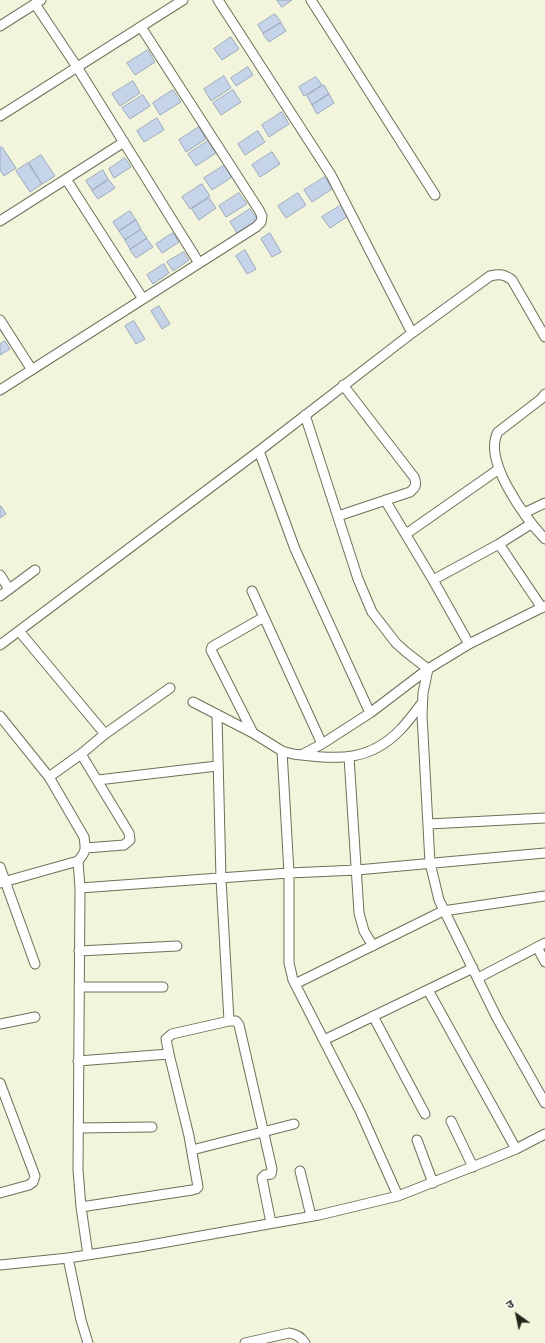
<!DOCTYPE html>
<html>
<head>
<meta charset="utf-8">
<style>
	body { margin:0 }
	#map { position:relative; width:545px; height:1343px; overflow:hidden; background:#f2f5db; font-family:Bitter,"Noto Sans Devanagari",serif }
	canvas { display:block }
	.north { position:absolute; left:497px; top:1295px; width:40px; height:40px; -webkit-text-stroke:3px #fff; paint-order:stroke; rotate:327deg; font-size:11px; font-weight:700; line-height:16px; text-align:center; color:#23231a }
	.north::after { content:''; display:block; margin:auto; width:14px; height:18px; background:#23231a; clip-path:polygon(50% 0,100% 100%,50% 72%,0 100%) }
</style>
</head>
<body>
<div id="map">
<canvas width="545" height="1343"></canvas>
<div class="north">उ</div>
</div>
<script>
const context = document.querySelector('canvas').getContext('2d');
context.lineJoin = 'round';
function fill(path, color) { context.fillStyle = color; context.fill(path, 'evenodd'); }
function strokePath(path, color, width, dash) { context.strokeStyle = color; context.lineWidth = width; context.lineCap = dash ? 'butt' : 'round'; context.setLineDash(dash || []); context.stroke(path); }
const building = new Path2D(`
	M277,0H292L282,7Z
	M275,14L281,22L263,33L258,25Z
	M281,23L286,31L269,42L263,34Z
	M231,37L239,49L222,60L214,49Z
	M148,50L155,62L135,75L127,63Z
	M248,67L253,75L236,86L231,78Z
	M224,76L231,88L211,101L204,89Z
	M316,77L322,85L304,96L299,87Z
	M133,81L140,93L120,106L112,94Z
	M324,85L329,94L312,105L307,96Z
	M173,90L181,102L160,115L153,103Z
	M233,90L241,102L221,115L213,103Z
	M329,94L334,103L317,114L312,105Z
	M143,95L150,106L130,119L122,108Z
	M282,112L289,124L269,137L262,125Z
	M157,118L164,130L144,142L137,131Z
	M199,127L206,139L186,152L179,140Z
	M258,131L265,142L245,155L238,144Z
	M208,141L216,153L196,166L188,154Z
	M2,147L16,168L4,176L0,170V148Z
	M272,152L280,164L260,177L252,165Z
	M41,155L55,176L42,184L29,163Z
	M125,158L131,167L114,178L109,169Z
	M28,163L42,184L30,192L16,171Z
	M225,165L232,177L212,190L204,178Z
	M103,170L108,179L92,190L86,181Z
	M325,177L332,189L312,202L304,190Z
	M109,180L115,188L98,199L92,191Z
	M202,184L210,196L190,209L182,197Z
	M239,193L247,204L226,217L219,206Z
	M298,193L306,205L286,218L278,206Z
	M209,198L216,208L199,220L192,209Z
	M343,204L350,215L330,228L322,217Z
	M250,209L258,220L237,233L230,222Z
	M130,211L136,220L119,231L113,222Z
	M136,220L141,229L125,240L119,231Z
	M141,230L147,238L130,249L125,240Z
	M173,233L179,242L162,253L156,244Z
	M270,233L281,252L272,257L261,239Z
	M147,239L153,247L136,258L130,250Z
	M245,250L256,269L247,274L236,256Z
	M184,252L189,260L173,271L167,262Z
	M164,264L169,273L153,284L147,275Z
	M159,306L170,324L162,329L151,311Z
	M134,321L145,339L136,344L125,326Z
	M5,341L10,349L0,355V344Z
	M1,506L6,514L0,518V507Z`);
const minor = new Path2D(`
	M218,0L331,175L412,333
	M311,0L435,195
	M35,4L77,67L199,263
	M0,26L41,0
	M0,116L183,0
	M66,179L143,299
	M0,221L124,142
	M0,320L32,370
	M0,390L256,227L261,222L262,216L259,210L141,27
	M545,394L541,399L498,432C482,460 526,519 545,539
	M259,451L295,549L370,713
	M385,500L433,580L469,644
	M524,513L545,503
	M338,516L410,492C416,487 417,484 414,477L343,385
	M406,534L499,469
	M499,544L542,608
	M0,575L9,589
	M433,580L499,544L531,524
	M252,591L322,744
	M0,596L35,570
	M545,606L469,644L428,669L423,693L422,715L430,863L439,900L497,1018L545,1103
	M19,631L105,734
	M0,645L259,451L412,333L490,276C500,274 504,274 512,280L545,337
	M193,702L253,733L282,751L293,754L301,755L322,744L370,713L428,669L406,652L396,643L372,612L358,579L305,415
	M0,716L49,777L84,837C86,849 86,852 78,861L0,883
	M253,733L211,650L212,647L215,645L264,617
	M282,751L289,873V963L293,980L360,1111L398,1196
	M81,754L129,833L130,840L124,845L86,848
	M302,755C340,760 371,760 400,730C408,722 415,712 422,703
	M349,757L359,913L364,931L373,946
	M49,777L81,754L105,734L170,688
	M98,780L217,766
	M429,824L545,818
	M78,861L80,888L78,1170L81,1207L88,1255
	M0,867L35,964
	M80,888L289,873L357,870L545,853
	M537,947L545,962
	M79,951L177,946
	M478,978L545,943
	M295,984L443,911L545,896
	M79,987H163
	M428,990L516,1149
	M373,1016L425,1114
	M229,1021H236L239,1025L272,1169L271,1174L265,1175L262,1178L271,1223
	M0,1024L35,1017
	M324,1040L473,968
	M78,1061L169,1054
	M0,1083L35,1176L33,1182L29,1185L0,1193
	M451,1121L473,1167
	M78,1128L152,1127
	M417,1140L433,1183
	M192,1150L294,1124
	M300,1171L311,1216
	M81,1207L192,1190L196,1189L198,1187L189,1136L169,1054L166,1039L172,1034L229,1021L221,879L217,715
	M68,1258L81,1320L88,1343
	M0,1265L68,1258L139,1247L319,1215L398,1196L487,1161L516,1149L545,1134
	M245,1343L289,1333C296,1334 301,1337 305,1343`);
fill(building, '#c5d4e9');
strokePath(building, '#9ba9bd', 1);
strokePath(minor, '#6e7059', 11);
strokePath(minor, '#fff', 9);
</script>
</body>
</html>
